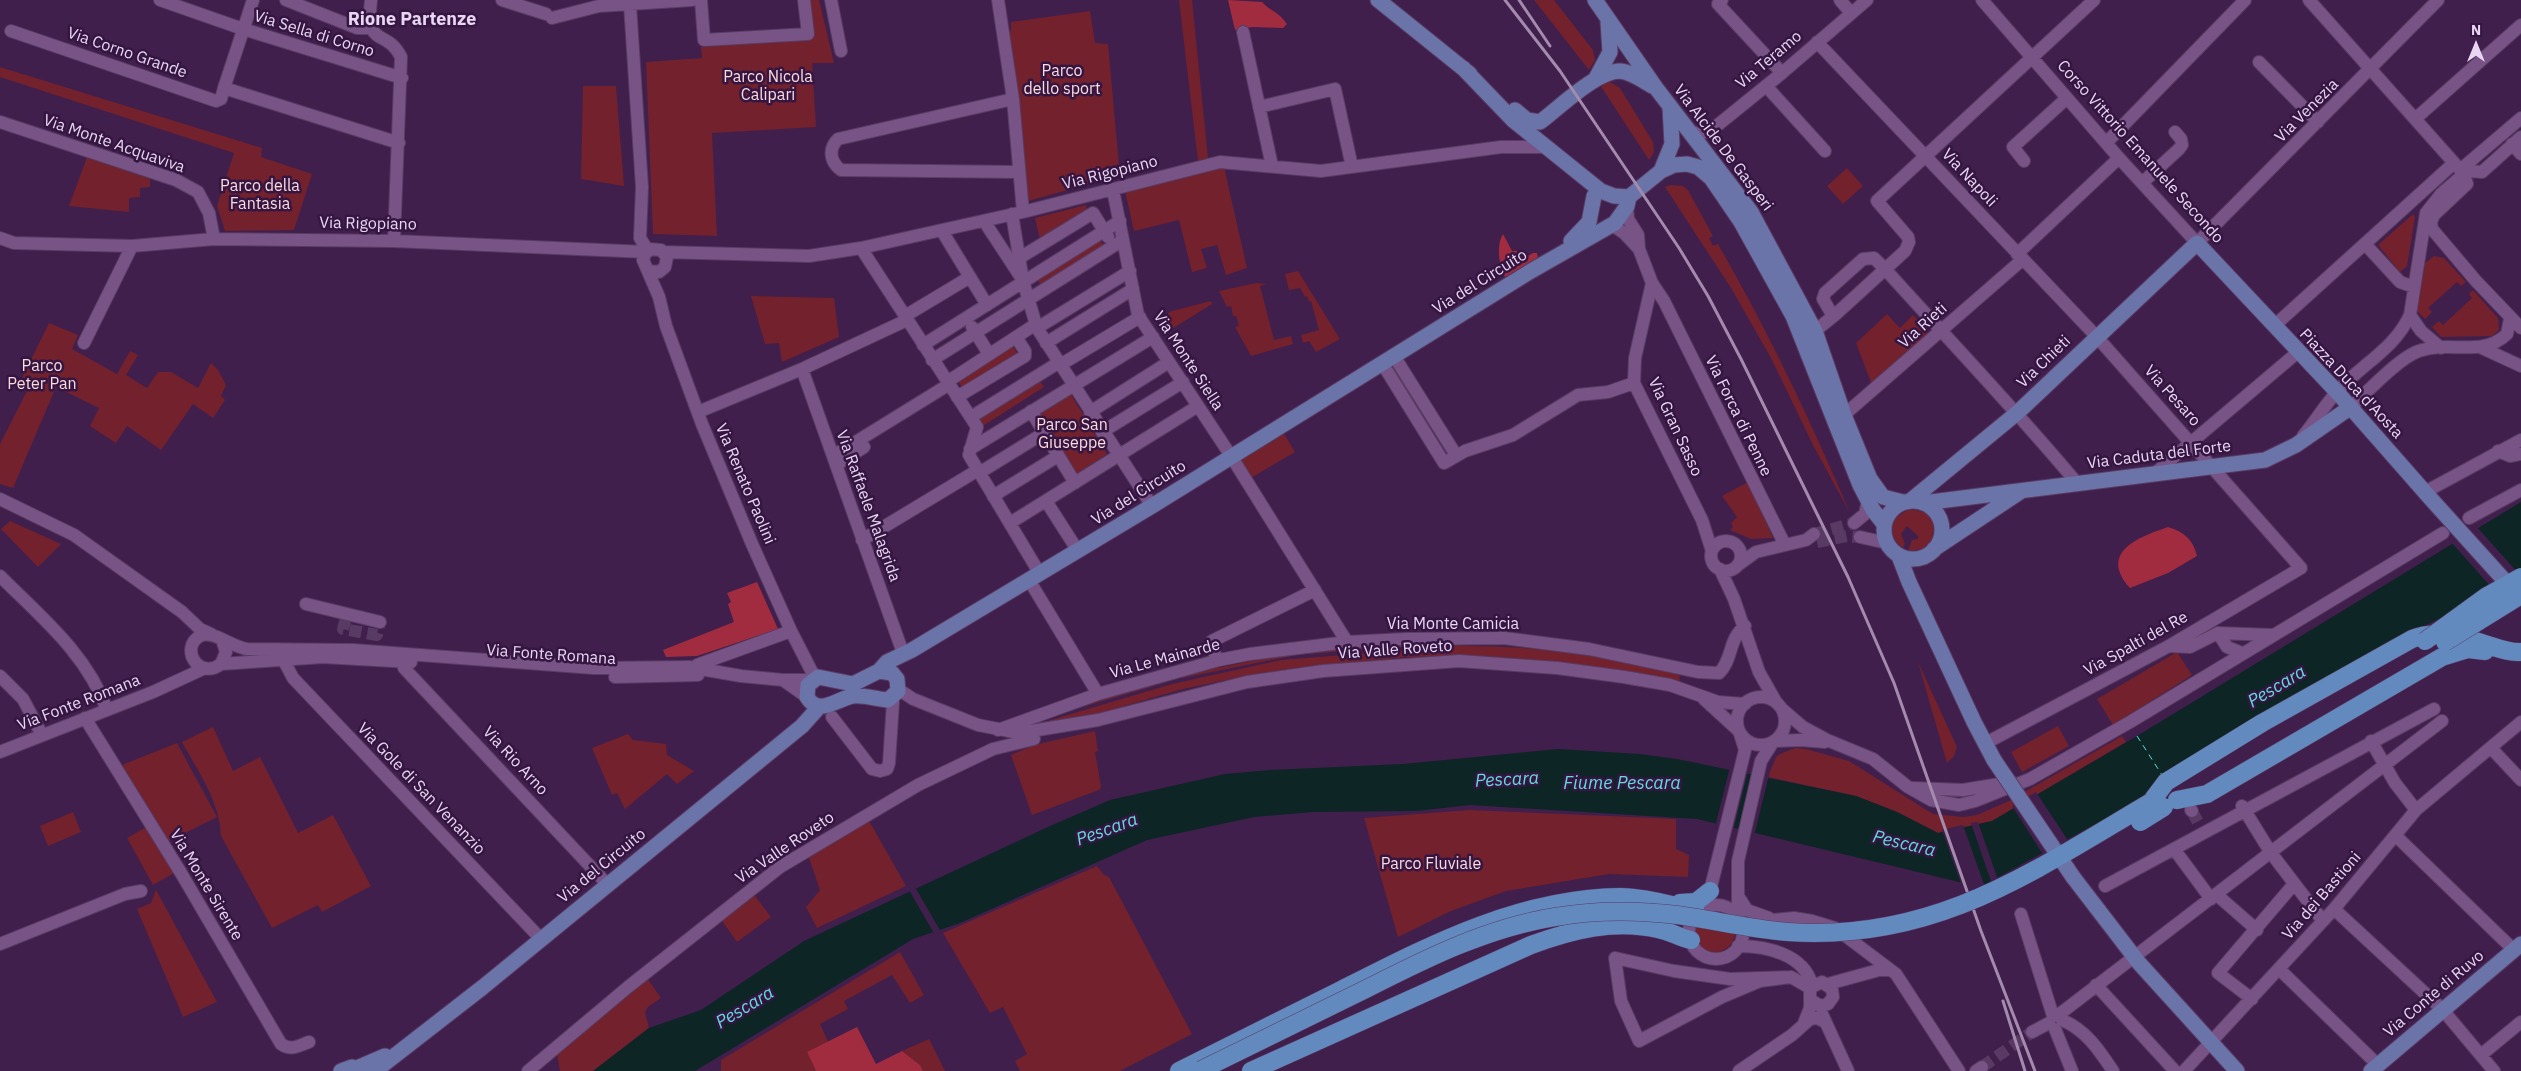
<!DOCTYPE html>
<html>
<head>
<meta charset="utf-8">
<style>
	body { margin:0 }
	#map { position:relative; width:2521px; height:1071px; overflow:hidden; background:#401f4c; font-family:"IBM Plex Sans",sans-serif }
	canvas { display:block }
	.north { position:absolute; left:2451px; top:20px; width:50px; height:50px; -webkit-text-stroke:4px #351541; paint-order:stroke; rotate:0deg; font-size:14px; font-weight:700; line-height:20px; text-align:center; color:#e9d6f2 }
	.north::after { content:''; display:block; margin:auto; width:18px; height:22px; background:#e9d6f2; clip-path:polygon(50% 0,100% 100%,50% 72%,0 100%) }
</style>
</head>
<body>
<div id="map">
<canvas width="2521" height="1071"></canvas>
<div class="north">N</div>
</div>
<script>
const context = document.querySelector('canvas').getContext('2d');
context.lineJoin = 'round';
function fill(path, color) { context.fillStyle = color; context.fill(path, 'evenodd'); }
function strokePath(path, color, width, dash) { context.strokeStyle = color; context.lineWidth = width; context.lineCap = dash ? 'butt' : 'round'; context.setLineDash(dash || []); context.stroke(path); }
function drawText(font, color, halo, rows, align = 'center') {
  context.font = font + ' "IBM Plex Sans",sans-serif'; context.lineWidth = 5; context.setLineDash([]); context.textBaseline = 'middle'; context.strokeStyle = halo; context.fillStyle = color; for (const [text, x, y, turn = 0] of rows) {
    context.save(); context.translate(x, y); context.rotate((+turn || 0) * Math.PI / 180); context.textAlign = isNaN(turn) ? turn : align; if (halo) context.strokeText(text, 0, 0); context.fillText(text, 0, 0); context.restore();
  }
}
const green = new Path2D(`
	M810,0H819L834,63H812L816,127L712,133L717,236L653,234L646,62L702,58L701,47L812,39Z
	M1179,0H1192L1208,158L1198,161Z
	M1534,0H1554L1593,50L1595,60L1589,70Z
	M1090,11L1095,43L1108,44L1119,165L1111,166L1112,173L1108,174V179L1028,201L1008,35L1011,30V22Z
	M0,67L262,148L261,157L312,174L294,230L225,231L217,206L234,153L0,77Z
	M1610,82L1620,88L1653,142L1654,152L1649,160L1600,85Z
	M583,86H616L624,186L581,179Z
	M87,157L150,179V187L140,188V197L129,198V212L69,206Z
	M1224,167L1247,268L1226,275L1217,245L1201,249L1207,268L1192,272L1179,220L1134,231L1125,191Z
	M1847,168L1863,186L1843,204L1827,186Z
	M1671,185L1683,186L1688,190L1713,236L1709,238L1713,246L1718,244C1769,333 1810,419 1850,513L1814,447L1771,358L1731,288L1665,187Z
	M1086,205L1087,212L1040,240L1035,218Z
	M2413,214L2415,217L2407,266L2400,272L2378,245Z
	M1100,239L1106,249L1043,288L1037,279Z
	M2434,256L2444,258L2466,282L2461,286L2457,282L2428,308L2432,312L2425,319L2417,311L2425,263Z
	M1298,271L1340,339L1316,352L1309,341L1303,343L1301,335L1319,330L1311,301L1309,302L1307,296L1305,297L1300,288L1289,290L1285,274Z
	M1256,283L1267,284L1260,286L1274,340L1291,336L1293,344L1251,356L1235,327L1239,326L1236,316H1233L1231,306L1227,307L1219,291Z
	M2473,290L2498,318L2499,330L2492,336L2441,337L2432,327L2439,321L2443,325L2472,298L2469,294Z
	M751,296L834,298L839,337L782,362L779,343L765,344Z
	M1211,301L1212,304L1167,332L1162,317L1172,311Z
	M1887,314L1900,328L1913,315L1929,332L1872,385L1856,343Z
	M49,323L78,335L72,349L117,374L130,351L138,355L126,375L147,388L158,372H171L198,388L211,363L218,370L226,385L221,396L225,400L213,418L193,404L161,450L127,426L116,443L90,426L99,408L56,387L13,488L0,484V444L29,387L20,382Z
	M1012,345L1019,356L964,391L957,379Z
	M1037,377L1044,387L978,429L979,414Z
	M1070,393L1107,454L1074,476L1036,413Z
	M1283,432L1295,452L1249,479L1237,459Z
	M1748,482L1773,538L1751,539L1730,530L1733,527L1731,523L1737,517L1722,496Z
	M1909,509L1926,512L1934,523L1932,540L1923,549L1908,551L1912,540L1918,539V536L1907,526L1901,534L1905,544L1903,548C1892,541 1890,530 1895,518Z
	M10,521L61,544L38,567L1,529Z
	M1447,640L1509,642L1610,658L1505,644L1382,648L1296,655L1182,678L1034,721L1151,683L1153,686L1182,678L1183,675L1286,654Z
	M1457,646C1531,645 1607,655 1679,675L1680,681L1537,660L1483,656L1407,657L1295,668L1250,675L1183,689L1107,711L1017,730L1172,684L1281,660Z
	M2177,652L2192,675L2113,725L2097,699Z
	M1918,662L1957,747L1954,756L1947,763Z
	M2058,726L2069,746L2022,772L2011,752Z
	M213,727L233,771L260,757L298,833L333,815L371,886L322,912L318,905L272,928L221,836C220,802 198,771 182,742Z
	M1095,731L1098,751L1095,752L1101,787L1099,790L1032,815L1011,755L1034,745Z
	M628,734L633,740L666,744L667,755L694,771L677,784L667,774L625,809L617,793L612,795L592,748Z
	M2122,736L2126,742L1992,821L1938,833L1897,812L1856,796L1768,777L1776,757L1780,754L1795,748L1806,749L1849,761L1933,814L1963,817L1977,815L2009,801Z
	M177,743L217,817L169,841L122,765Z
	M1470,810L1676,819V849L1689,855L1688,877L1609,874L1506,891L1451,911L1398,937L1364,818Z
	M73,812L81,832L48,846L40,826Z
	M868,819L906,886L817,928L806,907L820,890L808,855Z
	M150,825L178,871L153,885L127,838Z
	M1097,866L1104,875L1109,877L1192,1034L1120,1071H1020L1015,1061L1027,1054L1003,1007L990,1013L943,933Z
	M156,890L217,1002L183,1017L137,909L151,903Z
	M753,893L771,917L737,942L720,918Z
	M1695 932a20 20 0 1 1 40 0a20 20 0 1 1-40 0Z
	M900,952L924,995L910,1003L892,975L844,1001L848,1009L820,1024L828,1042L807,1052L816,1071H721V1060Z
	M645,975L661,998L648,1007L645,1012L649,1028L593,1071H560L556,1049Z
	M929,1039L945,1071H923L920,1065L902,1051Z`);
const forest = new Path2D(`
	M1228,0L1262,2C1270,11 1278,11 1287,24L1283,28L1252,27L1235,30Z
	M1503,234L1512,251H1517L1525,258L1533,253H1537L1538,258L1505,277C1499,266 1496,245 1503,234Z
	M2168,527C2184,532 2193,539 2197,556L2168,573L2130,588C2098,552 2139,537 2168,527Z
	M757,582L778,629L697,656L666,657L663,650L734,622L728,604L731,602L727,593Z
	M857,1027L876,1064L902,1051L920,1065L923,1071H816L807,1052Z`);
const water = new Path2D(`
	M2521,502V568L2443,617L2397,639L2166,781L2136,802L1980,887L1697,819L1470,805L1416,811L1313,812L1254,817L1147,840L960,923L913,939L695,1071H593L649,1028L701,1010L804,941L1050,826L1110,800L1225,774L1270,770L1403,764L1558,749L1640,754L1677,759L1856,796L1897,812L1938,833L1992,821L2137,736Z`);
const pier = new Path2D(`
	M2476,526L2518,573L2493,589L2451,542Z
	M1730,767L1748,771L1733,831L1715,827Z
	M1752,771L1769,775L1754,836L1738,832Z
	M2036,792L2069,842L2044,856L2012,806Z
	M1978,822L1998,880L1992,884L1971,823Z
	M1963,825L1985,887L1980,890L1962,886L1942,830Z
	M915,887L941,932L935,935L909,890Z`);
const ferry = new Path2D(`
	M2137,736L2162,775`);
const minorTunnel = new Path2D(`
	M1814,534L1854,523
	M1817,542L1847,536L1860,537
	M346,618L343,629L377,635L380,622
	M2192,811L2200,826
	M1982,1067L2032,1032`);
const minor = new Path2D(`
	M160,0L243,29L402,78
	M253,0L224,88L399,143
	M286,0L357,28H370
	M371,0C365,50 386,27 401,57L394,241
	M502,0L546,14
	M701,0L704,40L808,34L804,0
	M831,0L841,51
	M998,0L1013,99L1023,212
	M1722,0L1718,4L1782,73
	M1840,0L1851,13
	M1982,0L2119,158L2197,243L2438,0
	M2309,0L2464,174L2467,184L2434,215L2431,222L2432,229L2476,281L2521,328
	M630,5L642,187L640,238L648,251
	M552,18L599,6L692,0
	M11,31L216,101L221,99L224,88
	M1243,32L1272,166
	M1817,42L2096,336L2301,568L2169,646L1984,744
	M2259,62L2318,122
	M1766,86L1825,151
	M1013,99L838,139C828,149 830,162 841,170L1019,172
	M1259,107L1335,89L1352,167
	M2415,119L2521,25
	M0,122L176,180L198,192L209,213L214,239
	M1688,131L1700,134L1714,128L1782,73L1867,0
	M2106,143L2245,0
	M2512,144L2521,154
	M2024,161L2013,147L2067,98
	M2460,170L2521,118
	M2142,183L2179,149L2182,145L2181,139L2175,132
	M1113,190L1138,315L1231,456L1347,642
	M1627,206L1628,219L1638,235L1639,249L1652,283L1664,301L1785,545
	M1012,214L1023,281L1037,328L1152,506
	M984,221L1022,279
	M1612,225L1624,233L1639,249
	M942,231L987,305
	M0,238L14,243L132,246L214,239L394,241L647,252
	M2365,244L2400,282L2414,287
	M861,248L977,427L969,455L1040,574
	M663,252L809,256L861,248L1023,212L1220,162L1321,171L1501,147H1548
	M2017,254L2119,158
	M1021,257L1093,213L1108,237
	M649,271L659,272L665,267L667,257L661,250L650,249L645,254L643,260L659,297L666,326L702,424L752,544L791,631L815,678
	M1652,283L1635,358L1634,383L1702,520L1712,551
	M2410,315L2421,331L2441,348
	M905,316L970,277
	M2274,326L2454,163
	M972,327L989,354
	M1037,328L1130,271
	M1815,331L1836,314
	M84,343L132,246
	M1046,343L1133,289
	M923,345L1120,221
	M2482,348L2521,366
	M1394,356L1456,455
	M932,360L1123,240
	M1382,363L1444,463L1465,451L1513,435L1578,395L1608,392L1634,383
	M1060,365L1140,317
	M802,369L903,653
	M947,382L1036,324
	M957,397L1025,356V351L1016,337
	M2351,407C2367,392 2400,357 2419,351C2449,340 2482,358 2507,334L2510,319
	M1031,411L1075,483
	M698,412L802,369L907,320
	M1090,412L1169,362
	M1844,415L2022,260
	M971,417L1058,363
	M1102,432L1183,382
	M2303,436C2315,422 2324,406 2336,393C2360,365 2394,350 2410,315L2426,213L2441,194L2464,174L2469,171L2482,172L2521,137
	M970,449L1153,337
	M2498,451L2510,456L2521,454
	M833,456L948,385
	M836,465L864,447
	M979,473L1044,433
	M2155,473L2298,352
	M2077,483C2016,410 1949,340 1885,269L1874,258L1863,259L1825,293L1823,299L1830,311L1836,314L1905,251L1909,242L1908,237L1877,201L2094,0
	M2425,492L2521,440
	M993,496L1058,456
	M0,499L74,535L182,612L200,629L211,634
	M1046,501L1078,551
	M2469,518L2521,490
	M1010,523L1198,406
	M1854,523L1865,514L1868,500
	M1860,537L1887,543
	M862,540L978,470
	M1711 556a15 15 0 1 1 30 0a15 15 0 1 1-30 0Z
	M1738,565L1756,552L1806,540L1814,534
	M1720,569L1734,599L1759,672L1776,702
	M0,576C41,617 87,654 107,710
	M1029,580L1098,694
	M306,604L380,622
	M2218,633L2227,647L2242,653
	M222,640L226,652L221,664C199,681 179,648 200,636C212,629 231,647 247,649L353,650L594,668L689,667L741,676L783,680H812
	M2169,646L2190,647L2218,633L2271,635
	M283,659L293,678L541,939
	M1216,660L1212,641L1315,590
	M406,662L403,663L404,668L607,884
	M221,664L323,657L411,662
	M697,665L791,631
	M0,676L23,699L42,735
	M615,677L698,675
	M783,680L807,697
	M898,689L913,699L978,725L1019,733L1098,720L1247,682L1323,671L1459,661L1557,668L1624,677L1670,685L1718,702L1745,704
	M1737 721a24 24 0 1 1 48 0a24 24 0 1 1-48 0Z
	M1704,699L1739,731L1745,750L1706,907
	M1782,709L1803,727L1827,740L1873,759L1908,787L1931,800L1959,805L1975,801L2030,779L2130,722L2443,533
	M832,717L872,769L880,771L887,769L889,763L893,702
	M85,718L181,873L281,1044C291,1051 298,1046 309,1042
	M998,730L1098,694L1219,660L1250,654L1347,642L1406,639L1504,638L1589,649L1698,672L1719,673C1733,660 1728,639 1745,626
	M1775,741L1801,740L1825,742
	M2371,741L2395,783L2416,810
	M2491,748L2521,780
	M0,752L153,692L205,668
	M1913,788L1963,790L2012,782
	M2242,806L2271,853L2323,921
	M2191,810L2192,811
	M2396,836L2514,950
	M2174,849L2211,899
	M2105,886L2434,709
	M2217,895L2257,930
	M1738,896L1747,910L1769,918
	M1689 932a27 27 0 1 1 54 0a27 27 0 1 1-54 0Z
	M2334,909L2442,1009L2494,1071
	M2021,914L2053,1016
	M1738,917V861L1761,761L1773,742
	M1753,922L1794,918L1812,921L1835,928L1896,974L1959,1071
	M0,944L125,894L141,891
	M1738,946C1766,946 1804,954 1812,985
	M2279,969L2378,1065
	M1791,977L1760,981L1722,997L1639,1041L1621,1001L1615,958L1674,971L1730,979L1791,977L1810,988
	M1828,984L1879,970H1889
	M2096,985L2175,1071
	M2252,999L2218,973L2294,884
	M1822,1014L1848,1071
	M2057,1016L2442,721
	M2062,1020C2086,1030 2099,1050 2113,1071
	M1804,1023L1810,1008V988L1822,982L1832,989L1833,997L1828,1004L1820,1006L1811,1000
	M2055,1029L2072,1071
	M2032,1032L2049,1023
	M2481,1055L2521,1022
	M528,1071L628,987L780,867L918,785L993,749L1034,739
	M1739,1071L1792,1035L1810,1019L1817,1018L1825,1022
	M1976,1071L1982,1067
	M2184,1071L2334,909L2416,810L2521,722`);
const major = new Path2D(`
	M1378,0L1470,74
	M1595,0L1656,88L1751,212L1815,331L1844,415L1870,479L1883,497L1903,502
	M1463,68L1514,121L1601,191L1614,196L1629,197
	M1595,80L1610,52L1608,22
	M1515,110L1527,120L1540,122
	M1540,122C1559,108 1596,71 1620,71C1631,72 1642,80 1652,86
	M1661,171L1672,144L1670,107
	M1629,197L1661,171L1674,165L1687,164L1698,167L1711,178L1741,222L1793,316L1860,485L1873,510L1884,524
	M1571,241L1589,222L1594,196
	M1884 530a29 29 0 1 1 58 0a29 29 0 1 1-58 0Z
	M1910,501L2017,413L2197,243L2337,392L2431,499
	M1923,503L2265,460L2296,445L2351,407
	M1934,549L2020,492
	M1899,556L1909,582L1974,722L1994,760
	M879,671L887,662L912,650L1152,506L1531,271L1615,223L1627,206L1629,197
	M879,671L892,673L897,679L898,691L888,700C877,699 864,695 853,696C836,699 819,717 807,697L808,685L818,677L853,684Z
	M2073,877L2139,963L2237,1071
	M357,1068L385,1056
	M341,1071L352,1067L363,1071
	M375,1071L483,987L802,726L819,707
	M2371,1071L2521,944`);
const highway = new Path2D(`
	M2177,800L2207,794L2442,657L2468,649L2485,651
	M2151,802L2166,782L2262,723L2412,639C2433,630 2461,636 2482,643C2495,647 2508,653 2521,652
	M1680,903L1696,902L1710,891
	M1179,1071C1232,1044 1287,1017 1341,990C1430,945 1519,898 1621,897C1646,897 1670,906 1695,909
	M1251,1071L1531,945C1572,930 1614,919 1658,929C1670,931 1680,938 1691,940`);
const rail = new Path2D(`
	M1505,0L1560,71L1679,248L1708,296L1741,359L1848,577L1894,683L1981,931L2035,1071
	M1519,0L1550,46
	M2003,1001L2025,1071`);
const majorBridge = new Path2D(`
	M2431,499L2515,592
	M1994,760L2073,877`);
const highwayBridge = new Path2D(`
	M2425,641L2487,596L2521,577
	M2445,642L2521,595
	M2140,822L2164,807
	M1201,1070C1256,1043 1311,1016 1366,989C1427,958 1487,928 1555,917C1595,910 1637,910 1677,915C1714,920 1751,929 1788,932C1935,942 2032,872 2151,802`);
const streetNames = [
	["Via Sella di Corno",314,34,17],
	["Via Corno Grande",127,53,19],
	["Via Teramo",1769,60,-40],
	["Via Venezia",2307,111,-45],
	["Via Monte Acquaviva",114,144,19],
	["Via Alcide De Gasperi",1723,148,53],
	["Corso Vittorio Emanuele Secondo",2140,152,48],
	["Via Rigopiano",1110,173,-14],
	["Via Napoli",1969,178,47],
	["Via Rigopiano",368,224,1],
	["Via del Circuito",1480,282,-32],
	["Via Rieti",1923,326,-42],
	["Via Monte Siella",1188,361,57],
	["Via Chieti",2044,362,-44],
	["Piazza Duca d'Aosta",2351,384,47],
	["Via Pesaro",2172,396,48],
	["Via Forca di Penne",1738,416,64],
	["Via Gran Sasso",1675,427,65],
	["Via Caduta del Forte",2159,455,-7],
	["Via Renato Paolini",745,484,67],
	["Via del Circuito",1139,493,-32],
	["Via Raffaele Malagrida",868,506,70],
	["Via Monte Camicia",1453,624],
	["Via Spalti del Re",2136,644,-29],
	["Via Valle Roveto",1395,650,-4],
	["Via Fonte Romana",551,655,4],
	["Via Le Mainarde",1165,659,-15],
	["Via Fonte Romana",79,703,-21],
	["Via Rio Arno",515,761,47],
	["Via Gole di San Venanzio",421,789,46],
	["Via Valle Roveto",785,848,-34],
	["Via del Circuito",602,866,-39],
	["Via Monte Sirente",206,885,59],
	["Via dei Bastioni",2322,896,-49],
	["Via Conte di Ruvo",2434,994,-40]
];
const parkNames = [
	["Parco",1062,71],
	["dello sport",1062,89],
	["Parco Nicola",768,77],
	["Calipari",768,95],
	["Parco della",260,186],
	["Fantasia",260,204],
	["Parco",42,366],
	["Peter Pan",42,384],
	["Parco San",1072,425],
	["Giuseppe",1072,443],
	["Parco Fluviale",1431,864]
];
const neighbourhoodNames = [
	["Rione Partenze",412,20]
];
const waterNames = [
	["Pescara",2277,687,-31],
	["Pescara",1507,780,-3],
	["Fiume Pescara",1622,784],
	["Pescara",1107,830,-20],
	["Pescara",1904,844,13],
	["Pescara",745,1008,-31]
];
fill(green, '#72212d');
fill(forest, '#a12c3f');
fill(water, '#0d2525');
fill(pier, '#401f4c');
strokePath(ferry, '#60dbdc', 1, [6, 5]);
strokePath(minorTunnel, '#593a65', 12, [12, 6]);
strokePath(minor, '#593b63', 14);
strokePath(major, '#593b63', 17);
strokePath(highway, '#593b63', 19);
strokePath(minor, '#775485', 12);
strokePath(major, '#6a74a8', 15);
strokePath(highway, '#628abf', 18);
strokePath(rail, '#a48bae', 3);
strokePath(majorBridge, '#593b63', 17, []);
strokePath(highwayBridge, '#593b63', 19, []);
strokePath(majorBridge, '#6a74a8', 15);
strokePath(highwayBridge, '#628abf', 18);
drawText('16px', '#e9d6f2', '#351541', streetNames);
drawText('16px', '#fbdadb', '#351541', parkNames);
drawText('bold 18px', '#e9d6f2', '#351541', neighbourhoodNames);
drawText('italic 18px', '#60dbdc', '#351541', waterNames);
</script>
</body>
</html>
